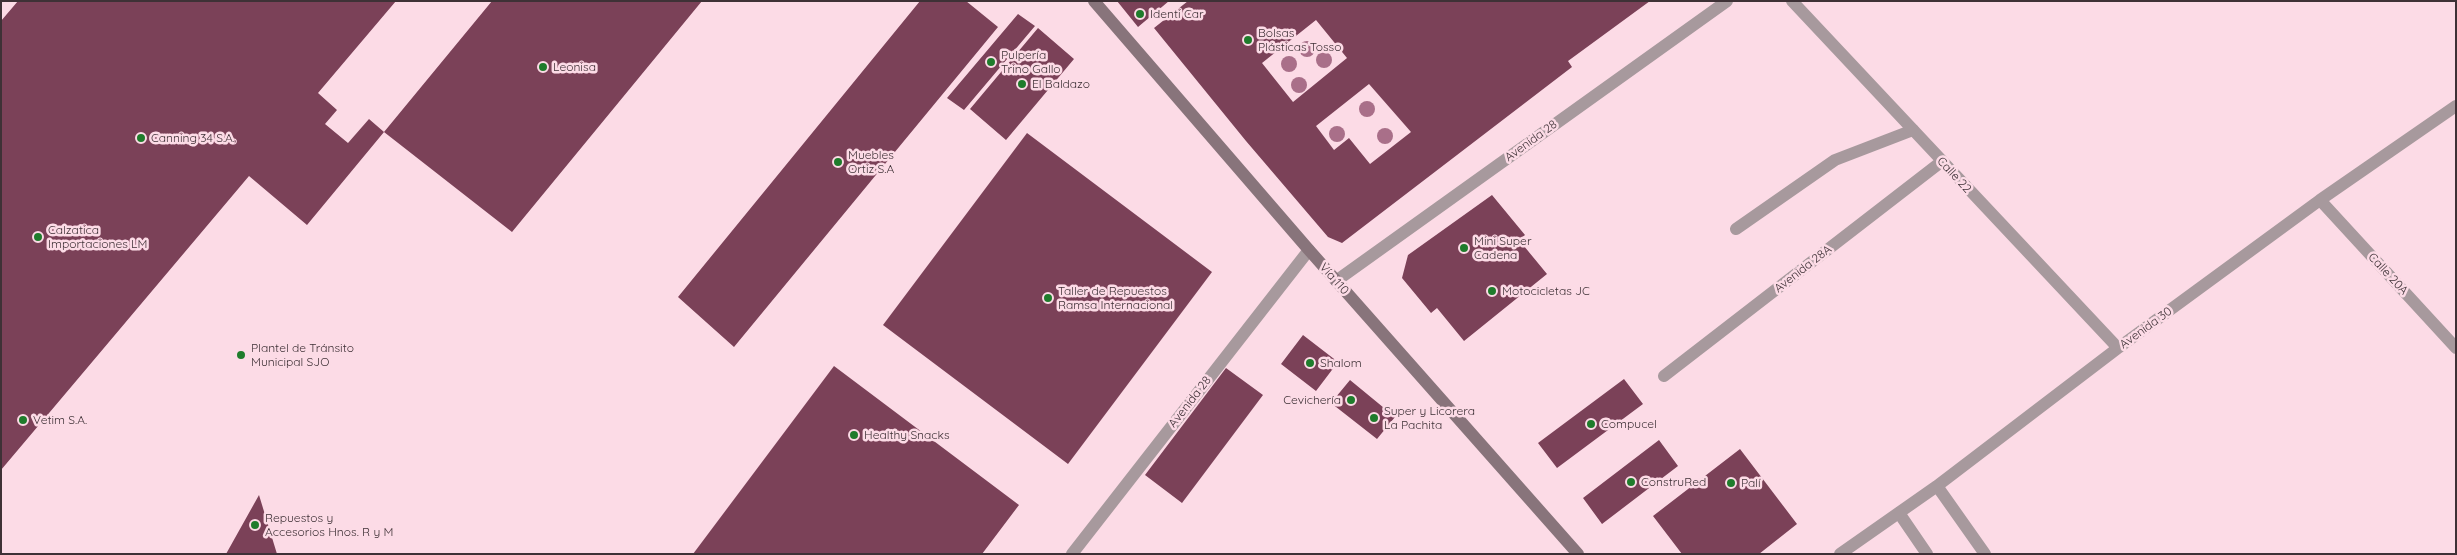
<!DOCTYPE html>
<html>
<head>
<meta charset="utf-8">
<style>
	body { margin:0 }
	#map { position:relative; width:2457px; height:555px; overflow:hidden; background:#fcdbe6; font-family:Quicksand,sans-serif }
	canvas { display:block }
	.frame { position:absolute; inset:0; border:2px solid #3e3136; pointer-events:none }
</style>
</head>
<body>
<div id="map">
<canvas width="2457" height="555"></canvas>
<div class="frame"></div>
</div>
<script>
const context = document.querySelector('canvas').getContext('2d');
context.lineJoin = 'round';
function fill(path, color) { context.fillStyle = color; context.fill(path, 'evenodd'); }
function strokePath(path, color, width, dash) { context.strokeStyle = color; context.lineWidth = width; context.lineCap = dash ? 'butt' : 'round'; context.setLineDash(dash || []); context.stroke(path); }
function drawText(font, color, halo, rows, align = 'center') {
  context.font = font + ' Quicksand,sans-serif'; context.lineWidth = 5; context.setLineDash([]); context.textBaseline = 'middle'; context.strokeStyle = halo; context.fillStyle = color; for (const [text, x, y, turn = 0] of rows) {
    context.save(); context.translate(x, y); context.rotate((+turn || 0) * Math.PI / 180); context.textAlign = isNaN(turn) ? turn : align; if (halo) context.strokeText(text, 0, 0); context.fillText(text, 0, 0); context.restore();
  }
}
const building = new Path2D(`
	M18,1H396L318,93L337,110L325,124L348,143L369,119L384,132L307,225L249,176L1,470V21Z
	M492,1H702L512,232L384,132Z
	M920,1H966L998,27L734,347L678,297Z
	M1117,1H1169L1138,27Z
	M1188,1H1650L1568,61L1572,67L1342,243L1328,237L1246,141L1154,28ZM1316,20L1347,58L1293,102L1262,63ZM1369,84L1411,132L1370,164L1349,138L1334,150L1316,126Z
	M1018,14L1035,26L964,110L947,98Z
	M1038,28L1074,59L1006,140L970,109Z
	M1027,133L1212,272L1068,464L883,325Z
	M1492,195L1525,235L1519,240L1547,274L1464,341L1437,308L1431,313L1402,278L1408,255Z
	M1303,335L1338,362L1316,391L1281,364Z
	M834,366L1019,505L982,554H693Z
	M1226,368L1263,395L1182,503L1145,475Z
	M1624,379L1643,404L1557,468L1538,443Z
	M1350,380L1395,417L1377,439L1331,403Z
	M1659,440L1678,466L1602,524L1583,498Z
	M1740,449L1797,524L1759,554H1682L1653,516Z
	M259,495L277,554H226Z`);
const lane = new Path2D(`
	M1736,229L1835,160L1913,130
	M1899,513L1927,554`);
const street = new Path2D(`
	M1792,1L2118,348
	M2320,200L2456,348
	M1336,281L1727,1
	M1664,376L1941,162
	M1937,486L1985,554
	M1072,554L1309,250
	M1840,554L1937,486L2118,348L2320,200L2456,106`);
const secondary = new Path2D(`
	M1094,1L1309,250L1578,554`);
const trees = [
	[1307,49],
	[1324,60],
	[1289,64],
	[1299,85],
	[1367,109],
	[1337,134],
	[1385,136]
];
const markers = [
	[1140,14,5,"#1f7c2c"],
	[1248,40,5,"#1f7c2c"],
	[991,62,5,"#1f7c2c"],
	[543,67,5,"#1f7c2c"],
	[1022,84,5,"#1f7c2c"],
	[141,138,5,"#1f7c2c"],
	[838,162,5,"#1f7c2c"],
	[38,237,5,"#1f7c2c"],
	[1464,248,5,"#1f7c2c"],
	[1492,291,5,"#1f7c2c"],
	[1048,298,5,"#1f7c2c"],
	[241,355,5,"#1f7c2c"],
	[1310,363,5,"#1f7c2c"],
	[1351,400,5,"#1f7c2c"],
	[1374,418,5,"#1f7c2c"],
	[23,420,5,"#1f7c2c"],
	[1591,424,5,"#1f7c2c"],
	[854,435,5,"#1f7c2c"],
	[1631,482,5,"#1f7c2c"],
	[1731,483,5,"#1f7c2c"],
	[255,525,5,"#1f7c2c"]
];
const poiNames = [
	["Identi Car",1150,14],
	["Bolsas",1258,33],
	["Plásticas Tosso",1258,47],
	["Pulpería",1001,55],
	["Trino Gallo",1001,69],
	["Leonisa",553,67],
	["El Baldazo",1032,84],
	["Canning 34 S.A.",151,138],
	["Muebles",848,155],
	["Ortiz S.A",848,169],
	["Calzatica",48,230],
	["Importaciones LM",48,244],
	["Mini Super",1474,241],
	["Cadena",1474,255],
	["Taller de Repuestos",1058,291],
	["Ramsa Internacional",1058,305],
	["Motocicletas JC",1502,291],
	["Plantel de Tránsito",251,348],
	["Municipal SJO",251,362],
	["Shalom",1320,363],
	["Cevichería",1341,400,"right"],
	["Super y Licorera",1384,411],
	["La Pachita",1384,425],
	["Vetim S.A.",33,420],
	["Compucel",1601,424],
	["Healthy Snacks",864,435],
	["ConstruRed",1641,482],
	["Palí",1741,483],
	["Repuestos y",265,518],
	["Accesorios Hnos. R y M",265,532]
];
const streetNames = [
	["Avenida 28",1531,141,-36],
	["Calle 22",1954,175,47],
	["Avenida 28A",1803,269,-38],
	["Calle 20A",2388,274,47],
	["Vía 110",1334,279,48],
	["Avenida 30",2146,328,-36],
	["Avenida 28",1190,402,-52]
];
fill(building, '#7b4158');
strokePath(lane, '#a7999d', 12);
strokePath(street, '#a7999d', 12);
strokePath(secondary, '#88747b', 12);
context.fillStyle = '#a96f89';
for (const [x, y] of trees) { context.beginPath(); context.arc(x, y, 8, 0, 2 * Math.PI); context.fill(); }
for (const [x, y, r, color] of markers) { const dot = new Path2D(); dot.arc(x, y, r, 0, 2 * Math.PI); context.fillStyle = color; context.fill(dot); strokePath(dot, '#fcdbe6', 2); }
drawText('12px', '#3e3136', '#fcdbe6', poiNames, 'left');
drawText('12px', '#3e3136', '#fcdbe6', streetNames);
</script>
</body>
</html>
